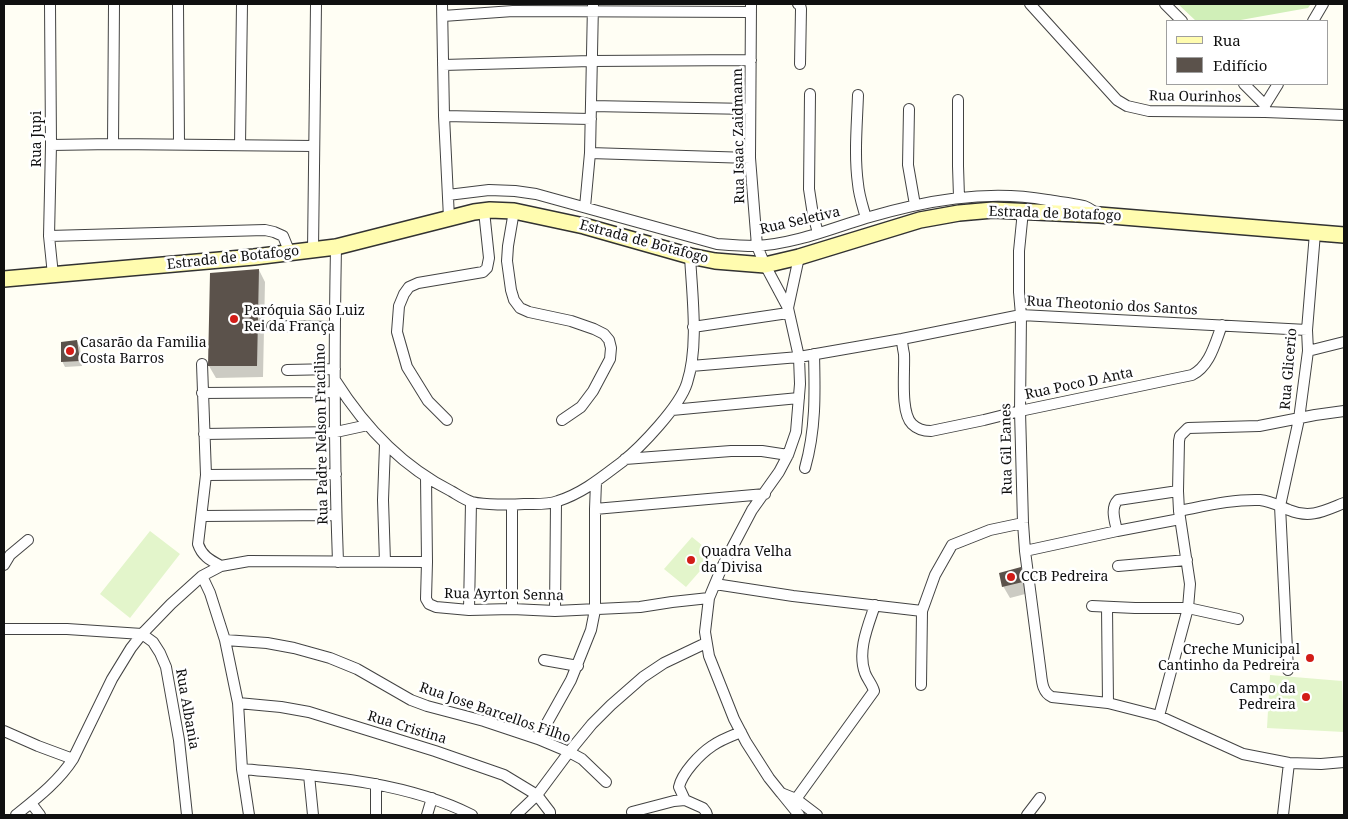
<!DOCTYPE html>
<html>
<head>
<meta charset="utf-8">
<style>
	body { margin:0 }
	#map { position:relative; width:1348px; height:819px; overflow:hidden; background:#fffef4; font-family:"Noto Serif",serif }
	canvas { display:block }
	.frame { position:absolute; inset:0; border:5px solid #101010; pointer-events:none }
	.legend { position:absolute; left:1166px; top:20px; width:162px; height:65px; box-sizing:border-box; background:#fff; border:1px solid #9f9f9f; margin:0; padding:6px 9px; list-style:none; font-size:15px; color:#101010 }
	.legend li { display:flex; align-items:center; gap:10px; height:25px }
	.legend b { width:25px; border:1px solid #9f9f9f }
</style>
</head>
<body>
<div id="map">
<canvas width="1348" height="819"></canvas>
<div class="frame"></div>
<ul class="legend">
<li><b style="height:6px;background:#fffcaf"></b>Rua</li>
<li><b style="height:14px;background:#5b524b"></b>Edifício</li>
</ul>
</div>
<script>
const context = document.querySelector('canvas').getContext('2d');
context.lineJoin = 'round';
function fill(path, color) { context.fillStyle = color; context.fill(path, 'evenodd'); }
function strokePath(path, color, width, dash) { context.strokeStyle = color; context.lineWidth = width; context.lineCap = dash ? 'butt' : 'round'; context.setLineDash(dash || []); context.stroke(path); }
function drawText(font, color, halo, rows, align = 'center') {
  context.font = font + ' "Noto Serif",serif'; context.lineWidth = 5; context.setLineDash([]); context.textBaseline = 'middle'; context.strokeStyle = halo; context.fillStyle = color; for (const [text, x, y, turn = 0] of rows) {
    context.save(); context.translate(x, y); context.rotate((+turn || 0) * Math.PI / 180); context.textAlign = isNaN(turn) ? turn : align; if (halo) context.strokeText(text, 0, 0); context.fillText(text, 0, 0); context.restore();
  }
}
const green = new Path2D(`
	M1178,4H1311L1308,8L1235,21H1196Z`);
const pitch = new Path2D(`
	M150,531L180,554L130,618L100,594Z
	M692,537L714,555L686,587L664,569Z
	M1270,675L1342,681L1344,732L1267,728Z`);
const shadow = new Path2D(`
	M259,270L265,282L263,377L216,378L209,366Z
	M77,341L80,347L82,366L65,367L62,361Z
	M1020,569L1027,580L1029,593L1010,598L1003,586Z`);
const building = new Path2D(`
	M259,269L257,366H208L210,273Z
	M77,340L80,361L61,362V342Z
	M1021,567L1023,582L1002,587L999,573Z`);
const minor = new Path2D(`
	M50,4L51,145L49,236L53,275
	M178,4L179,144
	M442,4L444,116L449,218
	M751,4L750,158L757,246L765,265L788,308
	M798,4L800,5L801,9L800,64
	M1030,4L1117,100L1127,106L1149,111L1265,112L1344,115
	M1165,4L1182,21
	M443,16L513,11L751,12
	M1313,21L1323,4
	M443,65L591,61L751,60
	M1244,84L1265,105
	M810,94L809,189L813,215L818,233
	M858,95C857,125 854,155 858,184C859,196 863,207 866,218
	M958,100V166L959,197
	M591,106L750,109
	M909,109L908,165L915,205
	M1265,112V105L1278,84
	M444,116L591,119
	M113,144L114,4
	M51,145L113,144L314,146
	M240,145L242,4
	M590,153L750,158
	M448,195L489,190L515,191L536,194L717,244C730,245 743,246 755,246C794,244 830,229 866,218C924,201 986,189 1047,200C1059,202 1072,203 1084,206C1089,208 1093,211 1098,214
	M585,207L590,153L593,4
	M514,211L508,246L507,261L511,290L514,300L520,308L529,312L571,321L594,329L604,334L609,340L611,348L610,359L593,391L581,407L562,420
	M1023,211L1019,251V292L1021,315L1020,411L1023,523L1025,551L1041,674C1042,683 1043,693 1052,697L1108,703L1159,716L1243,754L1289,763L1321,764L1344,762
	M49,236L265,230L274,232L283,236L290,253
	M336,247C334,352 334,457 338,562
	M313,250L316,4
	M799,257L788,308L799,357L800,384L796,432L788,455L779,472L752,510L722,567L709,598L705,632L709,656L734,719L746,742L769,778L781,793L796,799L817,815
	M272,326L335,327
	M693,327L788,313
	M902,339C902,344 903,349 904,354C905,372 900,412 912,424C917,429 924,431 931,431L984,420L1020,411L1192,375C1210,366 1215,343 1222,325
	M1308,351L1344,342
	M202,364L206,475L198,544C202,556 210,560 221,566
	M691,366L799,357L902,339L1021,315L1307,330
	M287,370L335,369
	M335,380C364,426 403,467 451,491C458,495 465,500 472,502C485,505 510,505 524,504C535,504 548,505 558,501C583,493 602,477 622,462C641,447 680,406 687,383C699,346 692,295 690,256
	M202,393L335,392
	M672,410L799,398
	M447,420L428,401L407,367L397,332L399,306L404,294L409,287L418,283L483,272L487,268L489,258L484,211
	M204,434L336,432L368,425
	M625,459L731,451H762L788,455
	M805,468C816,429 815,393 814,354
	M206,475L336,474
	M426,477L427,562
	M512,505V609
	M595,509L765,494
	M1179,511C1205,506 1233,499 1260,500C1271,501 1279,506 1289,510C1310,519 1324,511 1344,503
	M202,516L336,515
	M1117,531C1115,521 1110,508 1118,500L1178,491
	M1025,551L1117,531L1180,519
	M385,562L383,500L385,445
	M4,565L10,555L28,540
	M1118,566L1187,560
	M202,576L210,593L225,640L238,703L242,769L249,815
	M715,584L793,596L922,611
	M1092,606L1135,608H1188L1238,619
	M1107,607L1108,703
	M469,610L471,502
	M555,611L556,502
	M4,629H67L142,634L153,642L160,653L166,667L179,740L187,815
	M225,640L267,643L294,648L330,658L357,669L411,700L427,706L484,721L538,739L569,752L582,759L606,782
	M544,660L578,666
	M1288,670L1280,506L1299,419L1308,351L1307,330L1315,233
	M921,685L922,611L935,575L952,545L990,530L1023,523
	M238,703L281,707L309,712L435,751L504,775L537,795L550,812V815
	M1159,716L1188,608L1190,584L1179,511L1178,491L1179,441L1180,436L1188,428L1259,426L1315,415L1344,411
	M4,731L38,746L73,759
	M538,739L571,680L591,630L595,610V509L596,482
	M242,769C319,776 402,780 472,815
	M309,775L313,815
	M782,794L799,815
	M796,799L874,691C872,684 867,679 865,673C857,651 868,626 875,605
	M685,800L679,787C682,773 700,754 712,746C720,740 731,736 741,732
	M31,803L40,815
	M632,812L674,801L685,800L703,808L706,812L707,815
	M16,815C37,798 59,781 73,759L112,679L131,648L142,634L171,604L202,576L221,566L249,561L427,562L426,599L429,604L436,607L469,610L512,609L555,611L640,607L672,602L709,598
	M376,815V784
	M427,815L432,798
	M516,815L537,795L569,752L592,724L611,705L643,677L664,663L706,643
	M1027,815L1040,798
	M1283,815L1289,763`);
const secondary = new Path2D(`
	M4,279L254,257L336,247L474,212L490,210L514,211L584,226L690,256L715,261L765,265L799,257L920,220L959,213L993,210L1099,215L1344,235`);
const markers = [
	[234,319,5,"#d21c17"],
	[70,351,5,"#d21c17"],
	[691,560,5,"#d21c17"],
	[1011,577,5,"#d21c17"],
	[1310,658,5,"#d21c17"],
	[1306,697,5,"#d21c17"]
];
const streetNames = [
	["Rua Ourinhos",1195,97,1],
	["Rua Isaac Zaidmann",739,136,-91],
	["Rua Jupi",37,139,-90],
	["Estrada de Botafogo",1055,214,2],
	["Rua Seletiva",800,221,-13],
	["Estrada de Botafogo",644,242,15],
	["Estrada de Botafogo",233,258,-6],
	["Rua Theotonio dos Santos",1112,306,3],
	["Rua Glicerio",1289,369,-85],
	["Rua Poco D Anta",1079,384,-12],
	["Rua Padre Nelson Fracilino",322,434,-91],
	["Rua Gil Eanes",1007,449,-91],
	["Rua Ayrton Senna",504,595,1],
	["Rua Albania",187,709,80],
	["Rua Jose Barcellos Filho",495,713,19],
	["Rua Cristina",407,728,17]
];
const poiNames = [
	["Paróquia São Luiz",244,311],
	["Rei da França",244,327],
	["Casarão da Familia",80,343],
	["Costa Barros",80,359],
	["Quadra Velha",701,552],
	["da Divisa",701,568],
	["CCB Pedreira",1021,577],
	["Creche Municipal",1300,650,"right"],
	["Cantinho da Pedreira",1300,666,"right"],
	["Campo da",1296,689,"right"],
	["Pedreira",1296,705,"right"]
];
fill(green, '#d0efb8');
fill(pitch, '#e3f5cb');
fill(shadow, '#0003');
fill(building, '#5b524b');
strokePath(minor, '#434343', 12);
strokePath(secondary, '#323232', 18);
strokePath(minor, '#fff', 10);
strokePath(secondary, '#fffcaf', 15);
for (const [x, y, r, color] of markers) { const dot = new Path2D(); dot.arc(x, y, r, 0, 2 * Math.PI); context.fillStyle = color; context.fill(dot); strokePath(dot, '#fff', 2); }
drawText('14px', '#101010', '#fff', streetNames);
drawText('14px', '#101010', '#fff', poiNames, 'left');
</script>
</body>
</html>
